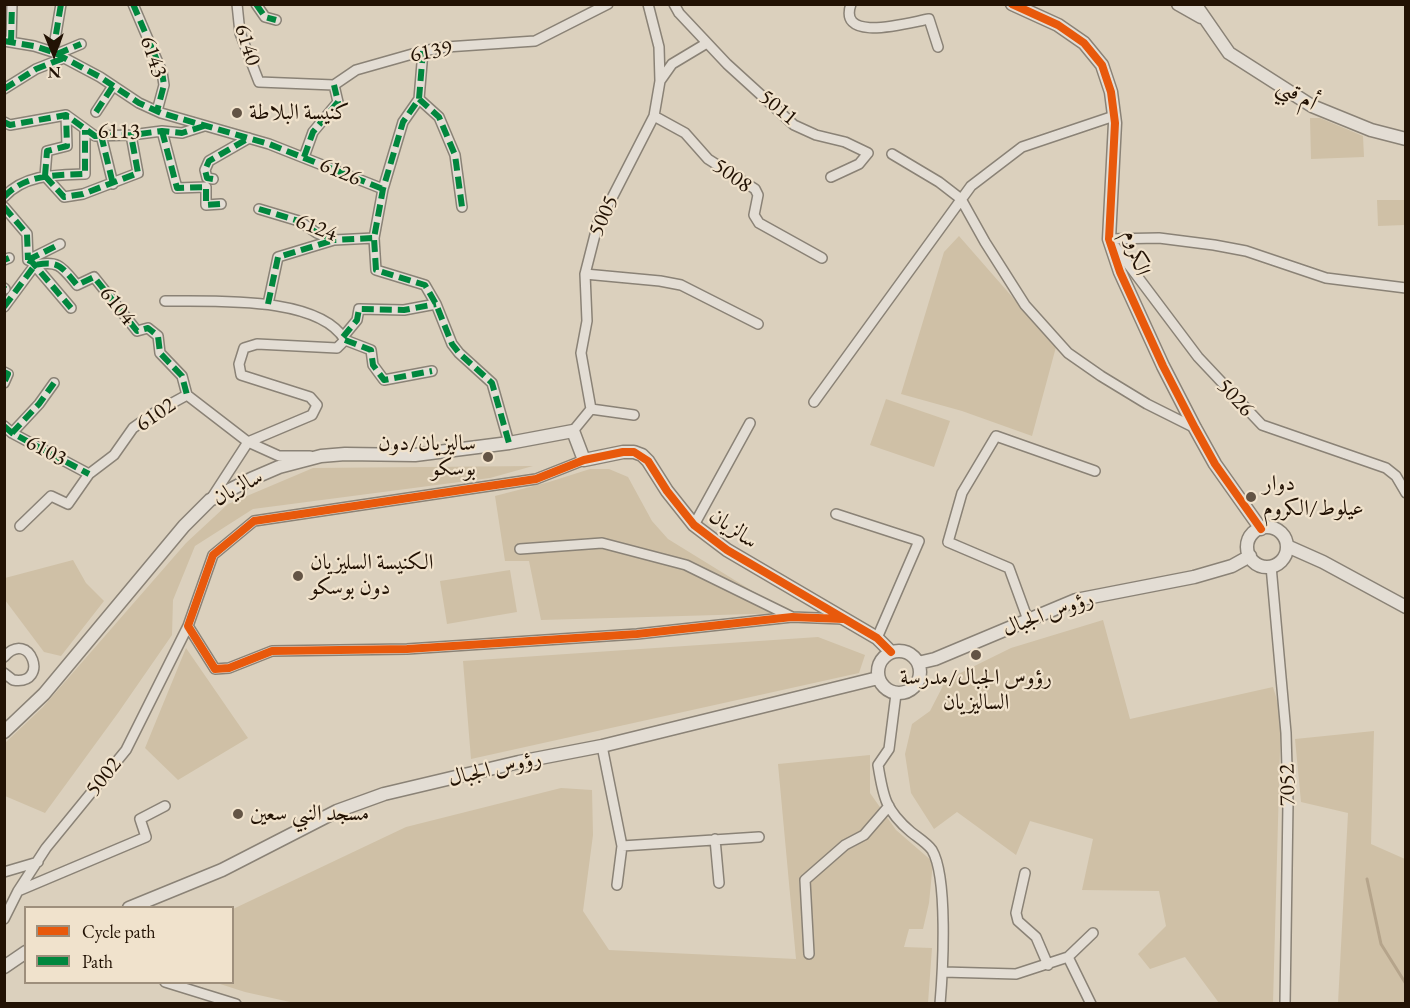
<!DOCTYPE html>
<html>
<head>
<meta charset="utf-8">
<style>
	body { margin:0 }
	#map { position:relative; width:1410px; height:1008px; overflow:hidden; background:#dbd0bd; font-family:"EB Garamond",serif }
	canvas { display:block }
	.frame { position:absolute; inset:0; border:6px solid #221204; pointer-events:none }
	.legend { position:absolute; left:24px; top:906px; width:210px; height:78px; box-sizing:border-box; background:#f0e2cc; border:2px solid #9e8f7c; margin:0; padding:8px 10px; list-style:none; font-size:18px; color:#221204 }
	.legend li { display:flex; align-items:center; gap:12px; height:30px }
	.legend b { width:30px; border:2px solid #9e8f7c }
	.north { position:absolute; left:24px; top:24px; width:60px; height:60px; -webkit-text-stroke:4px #f0e2cc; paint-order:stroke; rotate:179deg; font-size:16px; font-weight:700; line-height:24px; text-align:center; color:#221204 }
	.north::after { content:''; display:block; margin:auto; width:21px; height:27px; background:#221204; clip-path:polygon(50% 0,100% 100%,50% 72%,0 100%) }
</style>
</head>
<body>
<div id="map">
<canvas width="1410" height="1008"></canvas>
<div class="frame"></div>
<ul class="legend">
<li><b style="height:8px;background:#e8590c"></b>Cycle path</li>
<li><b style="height:8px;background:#00873e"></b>Path</li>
</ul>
<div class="north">N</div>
</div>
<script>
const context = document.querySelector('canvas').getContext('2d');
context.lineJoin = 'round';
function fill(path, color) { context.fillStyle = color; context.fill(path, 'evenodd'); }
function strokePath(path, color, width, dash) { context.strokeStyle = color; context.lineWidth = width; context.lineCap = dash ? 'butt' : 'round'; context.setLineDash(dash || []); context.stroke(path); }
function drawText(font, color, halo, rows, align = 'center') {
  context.font = font + ' "EB Garamond",Amiri,serif'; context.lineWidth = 4.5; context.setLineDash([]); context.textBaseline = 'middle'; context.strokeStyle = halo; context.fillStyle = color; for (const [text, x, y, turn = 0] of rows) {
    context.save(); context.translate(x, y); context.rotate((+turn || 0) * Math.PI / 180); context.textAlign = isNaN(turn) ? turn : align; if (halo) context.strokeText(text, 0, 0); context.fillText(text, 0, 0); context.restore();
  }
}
const green = new Path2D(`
	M1310,118H1320L1363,136L1364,157L1311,159Z
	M1377,200H1405V225L1378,226Z
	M959,236L1056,347L1032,436L962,411L901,394L944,252Z
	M886,399L950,421L934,467L870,445Z
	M533,466L490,478L253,509L195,546L173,600L172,635L118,713L45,813L5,796V743L43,707L186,543L228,504L313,468Z
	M590,469H609L628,477L652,521L668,539L788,613L541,620L529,561H505L495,496L549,482Z
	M73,560L86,583L104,601L61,656L44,652L5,600V578Z
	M510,570L517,612L447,624L440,581Z
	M1103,620L1130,719L1273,687L1281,713L1273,1003H1219L1185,957L1150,969L1138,954L1166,926L1159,891L1082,890L1093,839L1030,821L1016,855L957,812L934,829L911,793L905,754L912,724L930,711L946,680L1011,648Z
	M818,637L865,655L859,673L471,759L463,661Z
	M186,648L248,738L178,780L145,748Z
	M1374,731L1371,844L1405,859V1003H1338L1348,813L1301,802L1295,739Z
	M870,755V793L896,830L933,862L929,903L923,929H909L904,947L932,948L928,1003L299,1004L245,992L217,983L232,982L233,909L406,827L561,788L592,790L593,835L583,911L609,950L796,959L778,764Z`);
const stream = new Path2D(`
	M1367,879L1381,944L1406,984`);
const minor = new Path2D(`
	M133,4L162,72L164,85L157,111
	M237,4L240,33L259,82L334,85
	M256,4L265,17L276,20
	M674,4L679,13L727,64L794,125L816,135L845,142L868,153L859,164L831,177
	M851,4C837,44 910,22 929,19L938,47
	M4,41L34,46L53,52L100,77L139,103L161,113L269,144L383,189
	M11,42L12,4
	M423,51L419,99L403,122L383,189L374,238L376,270L425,285L436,304L452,344L459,353L492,383L509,443
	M53,52L61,4
	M57,54L81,44
	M660,81L672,64L707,43
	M334,85L356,70L423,51L446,47L535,41L608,4
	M4,89L36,69L64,58
	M419,99L439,117L455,155L462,207
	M96,112L113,86
	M654,116L685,133L708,159L755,189L758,195L754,215L759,223L822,258
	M4,122L10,125L66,115L95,136L131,135L162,131L182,133L204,126
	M162,131L177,188L206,187V205L221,204
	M101,135L113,184
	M892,154L939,182L961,199L985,242L1025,305L1068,353L1101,376L1147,404L1195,428
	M304,157L313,132L338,102L334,85
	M45,176L64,197L83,194L138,173L131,135
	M45,176L47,151L67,146L66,115
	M213,179L207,178L205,170L209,161L249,138
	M4,197C25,174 57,175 85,174V130
	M4,207L27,234L28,260
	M259,209L299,221L317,233L334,240L374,238
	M1109,239L1159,238L1214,245L1246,251L1326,278L1406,288
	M1113,244L1198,357L1262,425L1386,468L1396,476L1406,493
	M4,260L9,258
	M28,260L32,262L71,308
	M28,260L60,244
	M585,274L660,281L681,285L758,324
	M4,288L5,289
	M165,301C212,302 318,295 345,340L337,348L257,344L244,348L239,364L241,375L310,397L317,405L312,415L248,442L211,499
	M268,304L278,257L334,240
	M4,307L35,265C59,260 62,267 77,285L94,277L137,331L148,328L158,336L160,353L182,376L187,395
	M343,337L357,320L359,309L404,310L436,304
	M345,340L371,350L373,365L384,380L432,371
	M4,372L8,374L4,383
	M187,395L248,442L279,456H310
	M814,402L971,186L1022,147L1114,116
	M591,409L634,415
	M4,426L12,433L89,474
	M573,431L591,409L581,353L587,321L585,274L599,219L613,196L654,116L660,81L659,47L648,4
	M12,433L39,404L54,383
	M584,460L536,479L254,521L213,555L188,626L215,669L229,668L272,651L407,649L637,634L792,617L843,619
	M836,514L919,541L877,638
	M694,525L750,423
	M20,526L51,496L68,504L89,474L114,455L133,428L154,413L187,395
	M520,549L602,543L686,565L792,617
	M1271,566L1286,733L1288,803L1285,1004
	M1028,620L1009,568L948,542L962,493L996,436L1095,471
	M4,657C30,627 51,686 13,680L4,673
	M896,694L889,749L878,765C883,796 885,810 911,832C917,837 927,843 932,850C948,877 943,969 940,1004
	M602,746L622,846L617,885
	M715,839L719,883
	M622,846L759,837
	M4,872L38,862
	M1025,873L1016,913L1018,921L1036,937L1048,965
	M18,891L146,837L140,819L165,806
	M4,919L18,891L46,848L126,750L188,626
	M809,954L805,880L845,845L864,835L889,806
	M1068,957L1091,1004
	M943,972L1016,974L1068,957L1093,933
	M165,982L236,1004`);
const tertiary = new Path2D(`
	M1012,4L1058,25L1084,43L1102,65L1111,92L1115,123L1109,239L1120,272L1163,366L1195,428L1215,464L1261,529
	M1178,4L1201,17
	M1195,4L1229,53L1312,106L1371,130L1406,139
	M1247 547a20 20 0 1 1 40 0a20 20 0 1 1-40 0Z
	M1287,546L1323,562L1406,607
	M878 672a21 21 0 1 1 42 0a21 21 0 1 1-42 0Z
	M918,663L935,659L1076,600L1194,577L1232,566L1250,556
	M4,732L44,694L184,526L210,500L251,479L279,467L321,456L345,454L415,455L509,443L573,431L584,460L623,452H634L642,455L648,461L667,491L694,525L727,550L877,638L891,652
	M129,908L222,870L337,811L384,794L519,762L602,746L878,678
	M4,967L26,952`);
const quiet = new Path2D(`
	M133,4L162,72L164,85L157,111
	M256,4L265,17L276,20
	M4,41L34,46L53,52L100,77L139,103L161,113L269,144L383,189
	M11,42L12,4
	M423,51L419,99L403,122L383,189L374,238L376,270L425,285L436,304L452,344L459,353L492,383L509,443
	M53,52L61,4
	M57,54L81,44
	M4,89L36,69L64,58
	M419,99L439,117L455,155L462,207
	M96,112L113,86
	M4,122L10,125L66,115L95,136L131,135L162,131L182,133L204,126
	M162,131L177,188L206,187V205L221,204
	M101,135L113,184
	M304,157L313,132L338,102L334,85
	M45,176L64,197L83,194L138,173L131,135
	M45,176L47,151L67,146L66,115
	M213,179L207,178L205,170L209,161L249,138
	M4,197C25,174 57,175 85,174V130
	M4,207L27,234L28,260
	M259,209L299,221L317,233L334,240L374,238
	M4,260L9,258
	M28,260L32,262L71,308
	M28,260L60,244
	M4,288L5,289
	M268,304L278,257L334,240
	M4,307L35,265C59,260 62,267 77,285L94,277L137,331L148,328L158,336L160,353L182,376L187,395
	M343,337L357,320L359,309L404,310L436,304
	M345,340L371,350L373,365L384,380L432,371
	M4,372L8,374L4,383
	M4,426L12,433L89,474
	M12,433L39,404L54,383`);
const cycleway = new Path2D(`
	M1012,4L1058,25L1084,43L1102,65L1111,92L1115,123L1109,239L1120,272L1163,366L1195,428L1215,464L1261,529
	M843,619L792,617L637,634L407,649L272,651L229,668L215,669L188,626L213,555L254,521L536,479L584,460L623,452H634L648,461L667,491L694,525L727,550L877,638L891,652`);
const markers = [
	[237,113,6,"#635445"],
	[488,457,6,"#635445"],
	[1251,497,6,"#635445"],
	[298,576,6,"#635445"],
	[976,655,6,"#635445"],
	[238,814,6,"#635445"]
];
const streetNames = [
	["6140",247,45,73],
	["6139",431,52,-10],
	["6143",153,57,71],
	["أم قبي",1297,95,30],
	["5011",778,108,40],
	["6113",119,132,1],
	["6126",340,172,22],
	["5008",732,176,36],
	["5005",604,216,-65],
	["6124",316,228,21],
	["الكروم",1136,253,74],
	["6104",117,306,51],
	["5026",1235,398,47],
	["6102",156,415,-34],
	["6103",46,451,28],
	["سالزيان",238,488,-28],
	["سالزيان",733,529,35],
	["رؤوس الجبال",1048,614,-20],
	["رؤوس الجبال",495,769,-13],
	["5002",104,777,-51],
	["7052",1288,785,-91]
];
const poiNames = [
	["كنيسة البلاطة",249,113],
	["ساليزيان/دون",476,444,"right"],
	["بوسكو",476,469,"right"],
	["دوار",1263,484],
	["عيلوط/الكروم",1263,509],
	["الكنيسة السليزيان",310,563],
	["دون بوسكو",310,588],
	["رؤوس الجبال/مدرسة",976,678,"center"],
	["الساليزيان",976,703,"center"],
	["مسجد النبي سعين",250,814]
];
fill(green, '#cfc0a6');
strokePath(stream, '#b5a48b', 3);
strokePath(minor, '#8a8276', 12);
strokePath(tertiary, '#8a8276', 15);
strokePath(minor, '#e3ddd4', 9);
strokePath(tertiary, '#e3ddd4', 12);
strokePath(quiet, '#00873e', 6, [12, 6]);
strokePath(cycleway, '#e8590c', 8);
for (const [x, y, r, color] of markers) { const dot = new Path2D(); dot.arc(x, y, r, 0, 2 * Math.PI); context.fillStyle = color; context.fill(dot); strokePath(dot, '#f0e2cc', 2); }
drawText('22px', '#221204', '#f0e2cc', streetNames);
drawText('22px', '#221204', '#f0e2cc', poiNames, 'left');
</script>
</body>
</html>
